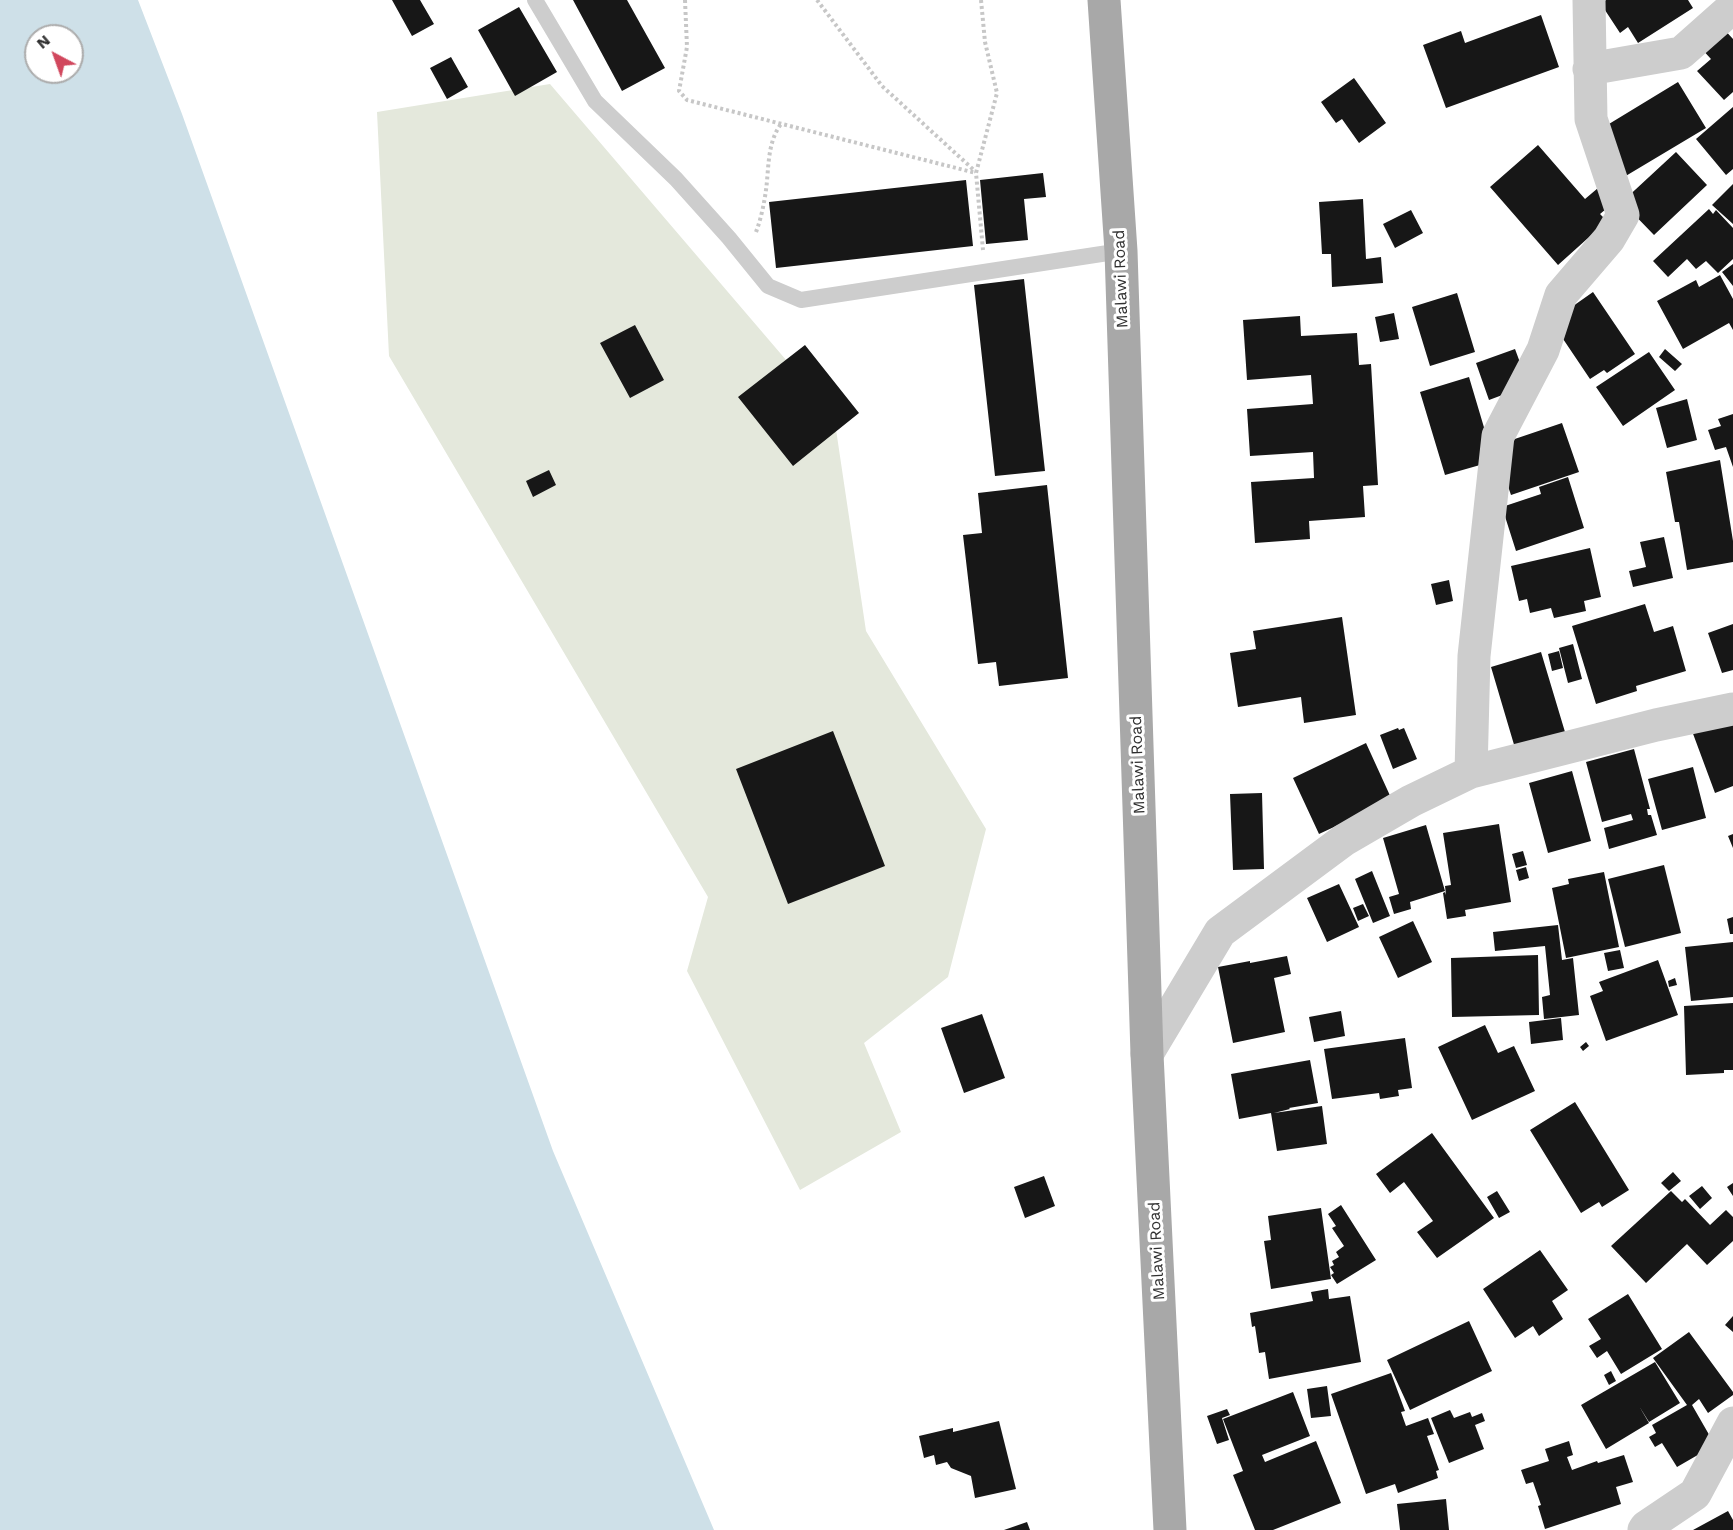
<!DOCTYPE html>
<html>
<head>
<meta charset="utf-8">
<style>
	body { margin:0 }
	#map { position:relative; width:1733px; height:1530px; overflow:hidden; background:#fff; font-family:"Work Sans",sans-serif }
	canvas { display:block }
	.north { position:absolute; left:24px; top:24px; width:60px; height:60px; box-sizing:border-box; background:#fff; border:2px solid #acacac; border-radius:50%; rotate:319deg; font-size:16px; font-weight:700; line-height:24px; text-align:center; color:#303030 }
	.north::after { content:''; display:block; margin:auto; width:21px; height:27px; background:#d1475d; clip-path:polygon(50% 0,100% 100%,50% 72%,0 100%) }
</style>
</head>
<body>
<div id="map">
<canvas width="1733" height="1530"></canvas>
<div class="north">N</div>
</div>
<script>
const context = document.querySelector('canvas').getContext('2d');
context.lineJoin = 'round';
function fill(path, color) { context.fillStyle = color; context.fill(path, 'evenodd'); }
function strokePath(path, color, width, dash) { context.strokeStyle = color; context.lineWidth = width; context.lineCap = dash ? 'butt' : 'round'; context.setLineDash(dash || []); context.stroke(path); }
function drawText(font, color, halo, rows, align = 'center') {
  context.font = font + ' "Work Sans",sans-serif'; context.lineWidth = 6; context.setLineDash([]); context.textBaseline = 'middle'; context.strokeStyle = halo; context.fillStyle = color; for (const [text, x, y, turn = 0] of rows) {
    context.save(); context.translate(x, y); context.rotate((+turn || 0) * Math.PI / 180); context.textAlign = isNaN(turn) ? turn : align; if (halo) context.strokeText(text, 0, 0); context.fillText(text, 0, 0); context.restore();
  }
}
const green = new Path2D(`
	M550,84L834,416L866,631L986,829L948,977L864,1043L901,1132L800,1190L687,971L708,897L389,356L377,112Z`);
const water = new Path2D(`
	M0,0H138L182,114L553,1151L714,1530H0ZM36,36H72V72H36Z`);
const building = new Path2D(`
	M392,0H420L434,24L412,36Z
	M573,0H627L665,68L622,91Z
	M1606,0H1688L1693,8L1638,43L1628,27L1620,33L1601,4Z
	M519,7L557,72L515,96L478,30Z
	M1541,15L1559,67L1446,108L1423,45L1461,31L1465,43Z
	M1721,26L1733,39V92L1724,100L1697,71L1711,59L1699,46Z
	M451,57L468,87L447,99L430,68Z
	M1354,78L1386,123L1359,143L1342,119L1336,123L1321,102Z
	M1678,82L1706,128L1624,177L1604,127Z
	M1733,107V169L1726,175L1696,139Z
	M1538,145L1585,199L1598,188L1612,204L1600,214L1607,221L1558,265L1490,187Z
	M1676,152L1707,185L1654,235L1622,202Z
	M1043,173L1046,197L1024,199L1028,240L986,244L980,180Z
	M966,180L973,246L776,268L769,202Z
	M1733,184V224L1712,205Z
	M1363,199L1366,259L1381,257L1383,283L1332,287L1331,254H1322L1319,202Z
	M1709,209L1713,214L1716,210L1733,228V259L1718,273L1706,261L1696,269L1687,259L1668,277L1653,261Z
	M1411,210L1423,233L1395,248L1383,224Z
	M1733,264V286L1722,272Z
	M1720,275L1733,299V330L1729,323L1683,349L1657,301L1696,280L1699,287Z
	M1024,279L1045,471L995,476L974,285Z
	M1593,292L1635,354L1607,373L1604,370L1590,379L1555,327L1566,311Z
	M1457,293L1475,352L1430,366L1412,307Z
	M1394,313L1399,339L1380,342L1375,317Z
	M1300,316L1301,336L1357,333L1359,365L1371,364L1378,485L1363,486L1365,517L1309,521L1310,539L1255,543L1251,482L1314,478L1313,452L1250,456L1247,409L1313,404L1311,375L1247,380L1243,320Z
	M635,325L664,380L630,398L600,343Z
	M805,345L859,413L793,466L738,397Z
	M1515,349L1525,376L1513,391L1489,400L1476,363Z
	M1665,349L1682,364L1675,371L1659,357Z
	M1649,352L1675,390L1623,426L1596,387Z
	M1469,377L1494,461L1445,475L1420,392Z
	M1687,399L1697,440L1667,448L1656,408Z
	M1733,414V467L1726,447L1715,450L1708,430L1721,426L1718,419Z
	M1562,423L1579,472L1511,495L1500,463L1497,445Z
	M1720,460L1733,541V562L1687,570L1679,522H1675L1666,472Z
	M549,470L556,485L533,497L526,481Z
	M1568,477L1584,528L1516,551L1502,507L1541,494L1539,487Z
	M1047,485L1068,678L999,686L996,662L978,664L963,535L982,533L978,493Z
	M1664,537L1673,578L1633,587L1629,571L1646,567L1640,542Z
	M1590,548L1601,597L1584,601L1586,611L1554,618L1551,608L1530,613L1527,599L1519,601L1511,566Z
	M1449,580L1453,601L1436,605L1431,584Z
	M1645,604L1654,632L1673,626L1686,671L1636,686L1637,691L1596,704L1572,626Z
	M1342,617L1356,715L1304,723L1301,697L1238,707L1230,653L1256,649L1253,631Z
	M1733,624V670L1722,673L1708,633Z
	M1573,644L1582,679L1568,683L1559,648Z
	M1559,651L1563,668L1552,671L1548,654Z
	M1541,652L1565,732L1515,748L1491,667Z
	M1733,716V786L1715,793L1692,731Z
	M1398,728L1399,730L1404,728L1417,759L1393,769L1380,735Z
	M833,731L885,866L788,904L736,769Z
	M1366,743L1392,800L1319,834L1293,778Z
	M1634,749L1650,809H1647L1648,815H1651L1657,835L1609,849L1604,828L1633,820L1631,814L1602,822L1586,762Z
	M1693,767L1706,818L1662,830L1648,779Z
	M1572,771L1591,841L1548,853L1529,783Z
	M1262,793L1264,869L1233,870L1230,794Z
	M1499,824L1511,902L1465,910L1466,916L1447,919L1443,893L1445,892L1446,895L1445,886L1451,885L1443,833Z
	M1426,825L1445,891L1410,902L1411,909L1394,914L1389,897L1399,894L1383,838Z
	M1733,834V848L1728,836Z
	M1523,851L1527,865L1516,868L1512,854Z
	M1664,865L1681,933L1625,947L1608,879Z
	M1526,867L1529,878L1519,881L1516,870Z
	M1372,871L1390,916L1373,923L1355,879Z
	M1604,872L1619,947L1566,958L1552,888L1569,884L1568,879Z
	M1339,884L1359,927L1327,942L1307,898Z
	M1363,904L1369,916L1358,921L1353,908Z
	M1733,917V934H1730L1727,919Z
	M1413,921L1432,962L1398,978L1379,937Z
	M1558,925L1562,960L1573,958L1579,1015L1544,1019L1542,997L1550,995L1545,946L1495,951L1493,932Z
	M1733,942V997L1691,1001L1685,947Z
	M1620,950L1624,968L1608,971L1604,953Z
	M1538,955L1539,1015L1452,1017L1451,958Z
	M1287,956L1291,974L1274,978L1285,1032L1233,1043L1218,967L1250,961V963Z
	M1658,960L1678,1015L1606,1041L1590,996L1603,991L1599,982Z
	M1675,978L1677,985L1669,987L1668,981Z
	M1733,1003V1070H1724V1073L1686,1075L1684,1006Z
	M1341,1011L1345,1036L1314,1042L1309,1017Z
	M982,1014L1005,1078L964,1093L941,1028Z
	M1561,1018L1563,1040L1531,1044L1529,1022Z
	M1485,1025L1498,1053L1514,1046L1535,1091L1472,1120L1438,1047Z
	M1405,1038L1412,1088L1398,1090L1399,1096L1380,1099L1379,1093L1332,1099L1324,1049Z
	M1586,1042L1589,1046L1583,1051L1580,1047Z
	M1310,1060L1318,1103L1289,1108L1290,1109L1274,1113L1322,1106L1327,1144L1277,1151L1271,1113L1239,1119L1231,1074Z
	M1575,1102L1629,1190L1602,1207L1599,1202L1581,1213L1530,1130Z
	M1432,1133L1494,1218L1437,1258L1417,1232L1433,1221L1404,1182L1390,1193L1376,1174Z
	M1673,1172L1681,1181L1669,1191L1661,1183Z
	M1044,1176L1055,1206L1025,1218L1014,1187Z
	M1733,1183V1196L1727,1187Z
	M1702,1186L1712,1198L1700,1209L1689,1196Z
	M1497,1191L1510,1212L1499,1218L1487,1197Z
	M1671,1191L1682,1202L1685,1199L1710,1225L1726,1210L1733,1217V1241L1707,1265L1687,1244L1646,1283L1611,1246Z
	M1341,1205L1376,1260L1337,1284L1331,1275L1334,1273L1330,1267L1334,1265L1332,1261L1339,1257L1336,1252L1344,1246L1332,1228L1336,1226L1328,1214Z
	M1321,1208L1331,1279L1271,1289L1264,1241L1271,1240L1268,1216Z
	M1540,1250L1568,1290L1552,1301L1563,1319L1539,1336L1533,1326L1515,1338L1483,1289Z
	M1328,1289L1329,1299L1350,1296L1361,1362L1269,1379L1265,1352L1259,1353L1255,1326L1252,1327L1250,1313L1313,1301L1311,1292Z
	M1628,1294L1662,1349L1621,1374L1607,1351L1597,1358L1589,1346L1601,1339L1588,1319Z
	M1733,1316V1332L1725,1325Z
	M1469,1321L1492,1371L1410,1410L1387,1360Z
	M1689,1332L1733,1392V1395L1708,1413L1699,1399L1692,1405L1715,1445L1677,1467L1662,1443L1655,1447L1649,1437L1656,1433L1652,1425L1687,1405L1653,1358Z
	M1655,1362L1680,1403L1649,1422L1639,1406L1649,1423L1606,1449L1581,1405Z
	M1611,1371L1616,1381L1609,1385L1604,1375Z
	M1391,1373L1405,1411L1401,1412L1406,1426L1428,1418L1434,1434L1427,1436L1439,1470L1436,1471L1438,1478L1398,1493L1395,1484L1366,1494L1331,1394Z
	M1327,1386L1331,1416L1311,1418L1307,1389Z
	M1293,1392L1310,1436L1262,1455L1265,1462L1316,1441L1341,1503L1273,1530H1255L1233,1475L1243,1471L1223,1419Z
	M1227,1409L1230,1415L1222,1418L1229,1440L1217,1444L1207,1416Z
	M1450,1410L1454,1418L1470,1412L1472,1417L1482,1413L1485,1421L1475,1425L1484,1449L1449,1463L1431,1418Z
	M999,1421L1016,1489L975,1498L971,1476L951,1468L947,1462L936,1465L934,1455L924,1458L919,1436L953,1428V1432Z
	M1569,1441L1573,1455L1567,1457L1572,1470L1597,1461L1598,1463L1624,1455L1633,1482L1616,1487L1621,1504L1545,1529L1538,1506L1541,1505L1533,1482L1526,1484L1521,1470L1549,1461L1545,1449Z
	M1446,1499L1449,1530H1400L1397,1504Z
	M1728,1511L1733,1520V1530H1693Z
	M1027,1522L1030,1530H1004Z`);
const path = new Path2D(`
	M685,0L687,47L679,91L687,100L976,173
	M817,0L882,86L976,172
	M981,0L985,42L997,93L976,173L983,250
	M756,232C761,219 764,204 766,190C769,168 767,143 781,124`);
const lane = new Path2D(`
	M535,0L595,101L676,179L729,238L768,286L801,300L1121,251`);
const street = new Path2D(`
	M1589,69L1681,53L1733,7
	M1471,772L1474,656L1498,436L1543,350L1561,295L1609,239L1623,215L1591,119L1589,0
	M1147,1054L1220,932L1344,840L1411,801L1471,772L1656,725L1733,709
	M1644,1530L1646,1527L1695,1494L1733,1423`);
const primary = new Path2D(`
	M1104,0L1121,251L1147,1054L1170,1530`);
const streetNames = [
	["Malawi Road",1121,279,-92],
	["Malawi Road",1138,765,-92],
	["Malawi Road",1157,1251,-93]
];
fill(green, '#e4e8dc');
fill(water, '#cee0e8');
fill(building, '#171717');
strokePath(path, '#c7c7c7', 4, [3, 3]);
strokePath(lane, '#cdcdcd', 16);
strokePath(street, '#cdcdcd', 33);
strokePath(primary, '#a8a8a8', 33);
drawText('16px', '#303030', '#fff', streetNames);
</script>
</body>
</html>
